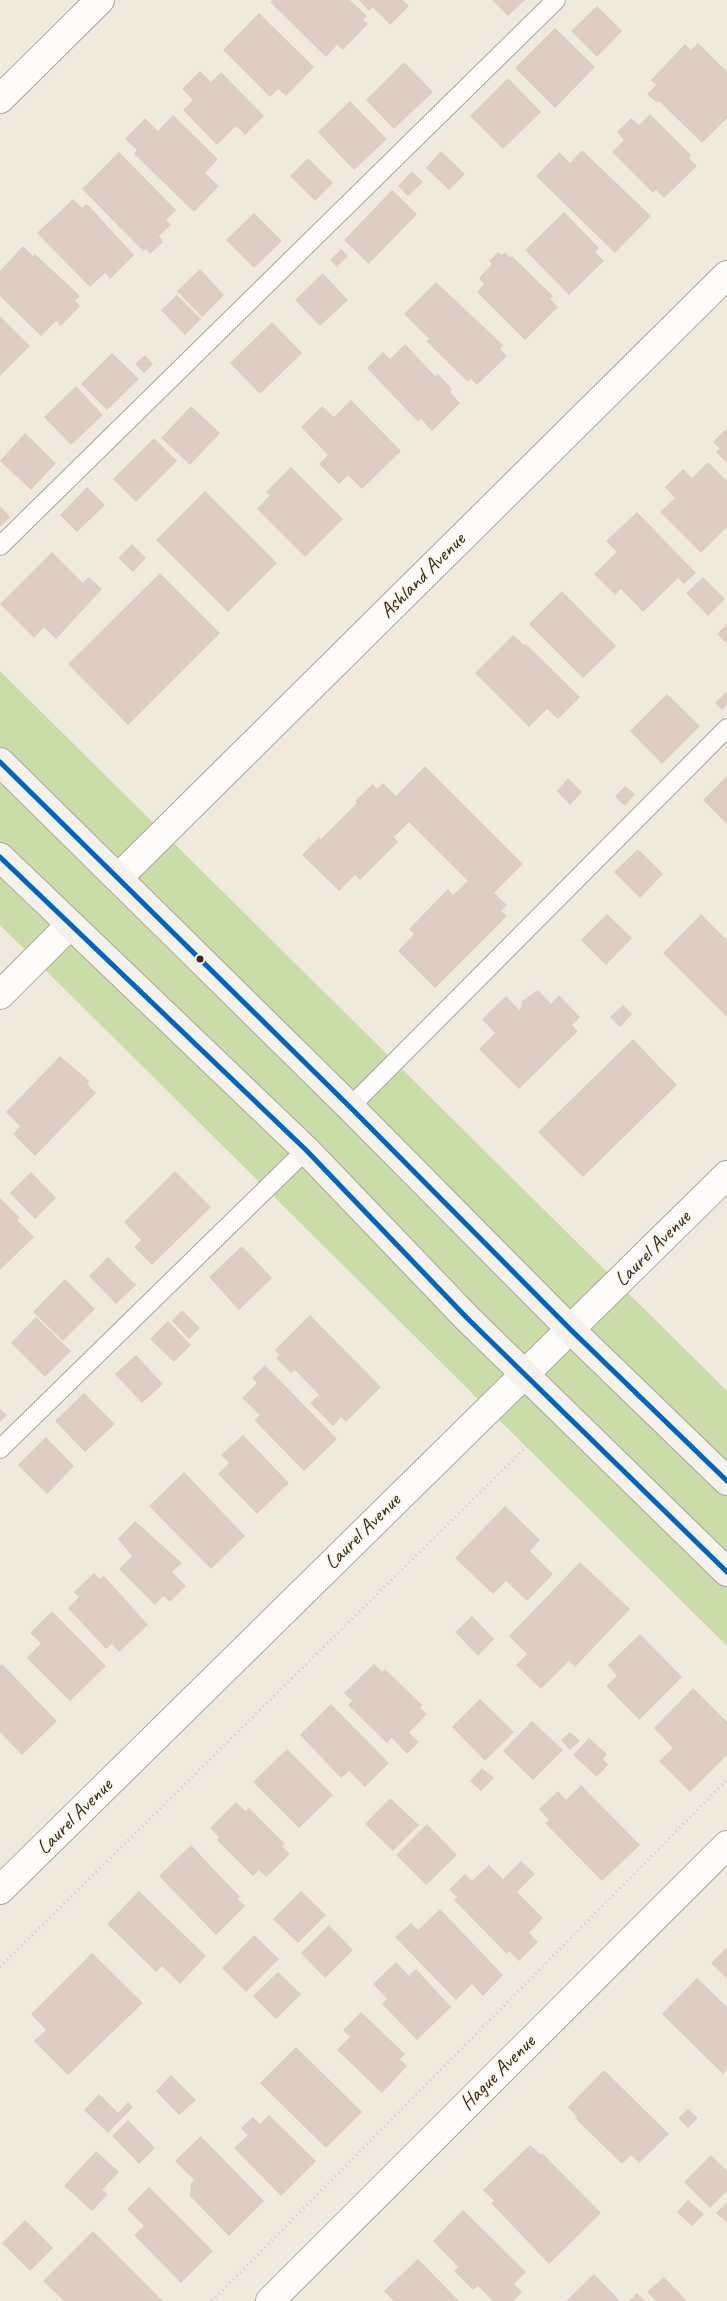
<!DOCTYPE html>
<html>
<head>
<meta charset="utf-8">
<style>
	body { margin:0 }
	canvas { display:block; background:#f0e9de }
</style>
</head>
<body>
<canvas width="727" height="2301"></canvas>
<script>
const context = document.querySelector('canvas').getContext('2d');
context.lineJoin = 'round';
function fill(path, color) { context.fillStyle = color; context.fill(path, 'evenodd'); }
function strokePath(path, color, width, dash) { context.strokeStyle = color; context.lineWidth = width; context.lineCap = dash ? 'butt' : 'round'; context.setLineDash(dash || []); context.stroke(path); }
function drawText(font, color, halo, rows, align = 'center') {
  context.font = font + ' Caveat,sans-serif'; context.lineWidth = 4; context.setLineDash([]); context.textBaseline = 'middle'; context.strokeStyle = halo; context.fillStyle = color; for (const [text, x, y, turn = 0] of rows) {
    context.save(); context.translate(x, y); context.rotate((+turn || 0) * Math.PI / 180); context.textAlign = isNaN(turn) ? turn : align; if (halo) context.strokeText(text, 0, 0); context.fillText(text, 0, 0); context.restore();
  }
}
const green = new Path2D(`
	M0,671L727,1391V1646L0,925Z`);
const building = new Path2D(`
	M273,0H350L367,16L363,20L368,24L343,50L337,45L326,57L270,2Z
	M359,0H403L409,6L390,25L373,7L369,11Z
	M492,0H525L508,16Z
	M597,6L622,31L597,57L571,31Z
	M259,13L314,67L286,96L278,89L270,97L223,50Z
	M555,28L595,67L555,108L515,68Z
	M698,43L727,72V118L702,143L659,101L657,103L647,94L656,85L651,80L685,44L691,50Z
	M404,62L433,92L394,129L366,100Z
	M200,71L211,82L221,72L264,116L245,135L236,126L217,145L183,110L193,100L182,89Z
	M508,78L541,112L503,149L470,116Z
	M350,101L387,139L354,170L318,132Z
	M650,114L691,155L689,158L697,166L664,198L656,190L653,193L612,152L624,140L617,132L631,118L639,125Z
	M173,115L218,159L205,173L219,186L194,212L134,154L137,150L125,139L145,118L158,131Z
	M582,150L651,216L615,253L536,176L559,152L570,163Z
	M441,151L465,174L449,190L426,168Z
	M119,152L176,210L166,220L171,225L159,236L163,242L150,254L146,249L143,251L82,189Z
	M308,158L333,183L315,201L290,176Z
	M412,171L423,182L408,196L398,186Z
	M392,190L417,214L369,264L344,240Z
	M73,199L82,208L87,204L134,255L110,279L105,273L90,287L37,233Z
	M564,212L599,248L595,252L604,261L569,295L525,250Z
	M254,213L282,241L254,268L226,240Z
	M23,246L33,256L35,254L80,296L75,301L80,306L61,326L56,321L41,336L0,296V271Z
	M341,249L348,256L337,267L330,260Z
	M498,252L502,255L505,252L510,258L512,256L553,296L550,299L558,307L525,340L477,292L484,284L479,278L492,264L489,261Z
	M200,269L224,295L202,317L177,291Z
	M323,273L348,300L320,326L295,300Z
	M436,282L503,345L500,349L507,356L477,385L471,379L468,382L426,341L429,339L404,314Z
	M177,295L201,319L185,335L161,310Z
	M0,316L30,346L0,376Z
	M272,322L302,353L260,394L230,363Z
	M405,344L436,377L438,374L452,389L450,392L460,403L432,431L421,419L418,422L367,368L383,352L390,359Z
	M112,353L139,379L107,410L81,384Z
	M145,355L153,364L144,373L135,364Z
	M76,386L103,415L71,445L44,417Z
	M351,400L401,451L362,489L348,475L339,484L319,464L328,455L301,427L322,406L334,417Z
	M191,406L220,433L190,465L161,438Z
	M727,428V463L716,452L720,449L713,442Z
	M25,433L56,463L31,490L0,461Z
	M154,438L177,461L136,502L113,479Z
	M708,462L727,481V527L701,553L660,512L675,498L665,487L683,469L692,478Z
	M291,467L343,519L305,557L257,509L270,495L266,492Z
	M87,487L105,505L77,532L60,515Z
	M205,491L277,563L228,612L156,540Z
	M0,506L10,517L0,527Z
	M637,512L696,573L684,584L678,578L643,612L621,589L615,595L594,574L617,552L606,541Z
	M132,544L146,558L133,572L118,558Z
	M52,552L83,583L89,577L102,589L56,639L44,627L34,638L0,604Z
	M160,573L220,633L128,725L68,664Z
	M703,577L725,599L708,616L686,593Z
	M562,591L616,646L583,678L529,624Z
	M727,624V644L717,634Z
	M513,635L524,645L526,644L580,697L558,719L547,709L529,727L475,673Z
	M727,691V705L722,710L715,703Z
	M667,694L700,726L662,764L630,731Z
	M425,766L523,864L494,893L507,905L501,911L507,916L435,988L398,951L414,934L409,929L448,889L453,895L468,881L409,822L394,837L398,842L360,880L355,875L339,891L302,855L319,837L321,839L357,803L355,801L373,784L377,789L383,783L396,796Z
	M727,776V824L703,800Z
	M568,778L582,792L570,805L557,791Z
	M625,786L635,794L625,806L615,797Z
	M638,849L663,874L640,898L614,872Z
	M607,914L632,938L606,965L581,940Z
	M701,914L727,940V1017L663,953Z
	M538,990L551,1004L559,995L580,1017L572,1025L578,1031L519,1089L479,1049L495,1033L482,1019L506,996L520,1011L522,1001Z
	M623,1005L632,1014L620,1027L610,1017Z
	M633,1039L677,1085L583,1177L538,1132Z
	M60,1056L89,1081L87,1084L96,1093L35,1156L13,1134L20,1126L6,1112Z
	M175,1171L211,1207L152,1265L134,1247L141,1240L124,1222Z
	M31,1172L56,1198L35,1219L10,1193Z
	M0,1198L20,1218L17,1220L34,1237L0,1270Z
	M242,1246L272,1278L239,1310L209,1277Z
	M108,1257L136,1285L116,1304L89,1276Z
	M65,1279L95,1309L63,1341L33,1312Z
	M182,1310L200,1328L189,1339L172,1321Z
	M310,1315L381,1387L346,1422L341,1417L333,1426L310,1403L319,1395L295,1370L291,1373L276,1358L279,1355L275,1350Z
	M36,1317L71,1351L45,1377L11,1343Z
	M168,1321L191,1345L174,1362L150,1339Z
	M136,1355L163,1384L142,1403L115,1374Z
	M265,1365L337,1439L304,1471L254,1420L260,1415L242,1398L257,1383L252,1378Z
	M84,1393L115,1424L85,1452L55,1421Z
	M0,1409L7,1415L0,1422Z
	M243,1435L289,1483L257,1514L218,1474L229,1463L221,1455Z
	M46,1437L74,1466L47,1494L18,1465Z
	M184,1472L245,1536L211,1569L149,1506Z
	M505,1506L540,1540L530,1551L553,1574L527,1601L506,1581L493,1594L455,1558Z
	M135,1521L182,1563L172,1572L186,1586L170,1602L163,1596L155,1605L119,1569L132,1556L118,1539Z
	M580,1562L630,1609L575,1667L569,1661L541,1689L516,1665L527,1654L509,1636Z
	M94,1573L100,1579L104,1576L148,1625L119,1652L112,1644L106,1649L68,1608L79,1597L74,1592Z
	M52,1611L106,1666L70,1701L27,1658L41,1643L30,1633Z
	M472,1616L494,1639L478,1656L455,1632Z
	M640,1634L682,1677L639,1720L606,1686L617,1676L608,1665Z
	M2,1664L57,1721L22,1755L0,1732V1666Z
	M374,1664L382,1672L385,1669L422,1705L420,1708L427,1714L409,1733L419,1742L407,1754L392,1738L387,1743L348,1705L352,1701L344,1693Z
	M693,1688L727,1722V1755L690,1792L659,1761L673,1748L654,1728Z
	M480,1699L514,1732L485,1761L452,1727Z
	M331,1704L389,1763L365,1787L349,1771L341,1778L300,1735Z
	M532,1721L563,1750L533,1780L503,1751Z
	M570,1732L580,1741L570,1750L561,1740Z
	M589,1738L607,1754L603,1759L608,1765L597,1777L573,1755Z
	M287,1749L333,1795L299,1828L253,1782Z
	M482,1768L494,1778L481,1791L470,1781Z
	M581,1785L640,1845L602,1881L545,1823L549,1820L539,1809L558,1791L566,1800Z
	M390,1798L419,1825L393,1851L365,1824Z
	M236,1802L245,1811L249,1808L285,1844L282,1846L290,1854L266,1877L259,1870L253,1876L217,1840L219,1837L210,1828Z
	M427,1824L457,1855L426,1885L396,1855Z
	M191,1845L240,1897L238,1899L245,1906L216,1935L159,1876Z
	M521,1861L535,1874L517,1892L543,1918L529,1933L538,1942L519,1961L509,1951L507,1954L454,1900L457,1897L449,1890L465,1874L472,1881L489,1865L503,1879Z
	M139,1891L206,1956L180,1984L162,1966L156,1972L107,1924Z
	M301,1891L326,1915L298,1943L273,1919Z
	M440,1909L503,1975L483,1996L472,1984L456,2000L395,1937L411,1923L418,1930Z
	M329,1925L353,1950L325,1978L301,1953Z
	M254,1935L279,1959L246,1992L222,1968Z
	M727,1947V1979L711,1963Z
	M92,1953L143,2003L68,2075L34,2041L46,2030L31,2014Z
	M396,1962L409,1976L416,1969L451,2007L417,2040L382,2004L387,1999L373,1984Z
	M278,1972L301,1994L276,2019L253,1996Z
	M697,1978L727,2007V2069L723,2074L662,2014Z
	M361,2012L405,2054L400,2059L407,2066L382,2093L337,2050L350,2037L343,2030Z
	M296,2047L362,2112L326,2148L260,2083Z
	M604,2070L669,2134L639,2163L631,2155L622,2164L576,2119L577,2117L568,2107Z
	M171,2075L196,2100L179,2115L156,2091Z
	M99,2094L118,2113L128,2102L133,2107L108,2133L84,2110Z
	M688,2109L698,2118L688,2128L678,2118Z
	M269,2115L316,2161L281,2196L234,2148L248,2135L241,2128L253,2117L260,2124Z
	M128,2120L155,2148L139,2164L112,2136Z
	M201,2136L264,2201L229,2236L190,2196L191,2183L194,2180L175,2161Z
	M530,2145L540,2154L542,2153L601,2213L549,2264L491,2203L494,2201L483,2190Z
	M96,2151L119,2172L102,2190L108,2194L92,2211L64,2186Z
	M711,2155L727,2171V2191L710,2208L684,2182Z
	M149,2187L213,2251L181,2283L134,2235L144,2226L127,2209Z
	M688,2200L704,2214L692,2226L677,2212Z
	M727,2202V2223L716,2213Z
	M463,2210L526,2272L514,2284L522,2292L513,2301H493L478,2286L473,2290L454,2271L458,2267L433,2241Z
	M25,2220L53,2248L30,2271L2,2243Z
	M93,2231L163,2301H64L43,2281Z
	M418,2259L459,2301H394L384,2291Z
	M594,2274L620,2301H566Z
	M664,2277L687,2301H656L647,2292Z
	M637,2293L645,2301H629Z`);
const path = new Path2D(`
	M0,1967L530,1443L538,1432
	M212,2301L727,1780`);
const lane = new Path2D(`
	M0,546L556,0
	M350,1107L727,728
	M0,1449L306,1150`);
const street = new Path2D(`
	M0,99L100,0
	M118,878L727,275
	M0,995L70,925
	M0,1890L727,1175
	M270,2301L727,1845`);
const secondary = new Path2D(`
	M0,762L350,1107L571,1330L727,1481
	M0,857L306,1150L467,1318L727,1572`);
const bus1 = new Path2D(`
	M0,762L350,1107L571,1330L727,1481
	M0,857L306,1150L467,1318L727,1572`);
const markers = [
	[200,959,4.5,"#3b2a1e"]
];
const streetNames = [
	["Ashland Avenue",423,576,-45],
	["Laurel Avenue",653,1249,-45],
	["Laurel Avenue",363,1532,-45],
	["Laurel Avenue",75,1817,-45],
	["Hague Avenue",498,2073,-45]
];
fill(green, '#cadca8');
fill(building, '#ddcdc4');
strokePath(lane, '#aba59e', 20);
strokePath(street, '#aba59e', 30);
strokePath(secondary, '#aba59e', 30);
strokePath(path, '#cdcac7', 3, [1, 4]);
strokePath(lane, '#fdfcfa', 18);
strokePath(street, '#fdfcfa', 28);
strokePath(secondary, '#f5f2ec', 28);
strokePath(bus1, '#0065bd', 5);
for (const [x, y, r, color] of markers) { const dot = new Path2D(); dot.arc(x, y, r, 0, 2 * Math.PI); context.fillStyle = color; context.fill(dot); strokePath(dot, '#fbf7ec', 2); }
drawText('21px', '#3b2a1e', '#fbf7ec', streetNames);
</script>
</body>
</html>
